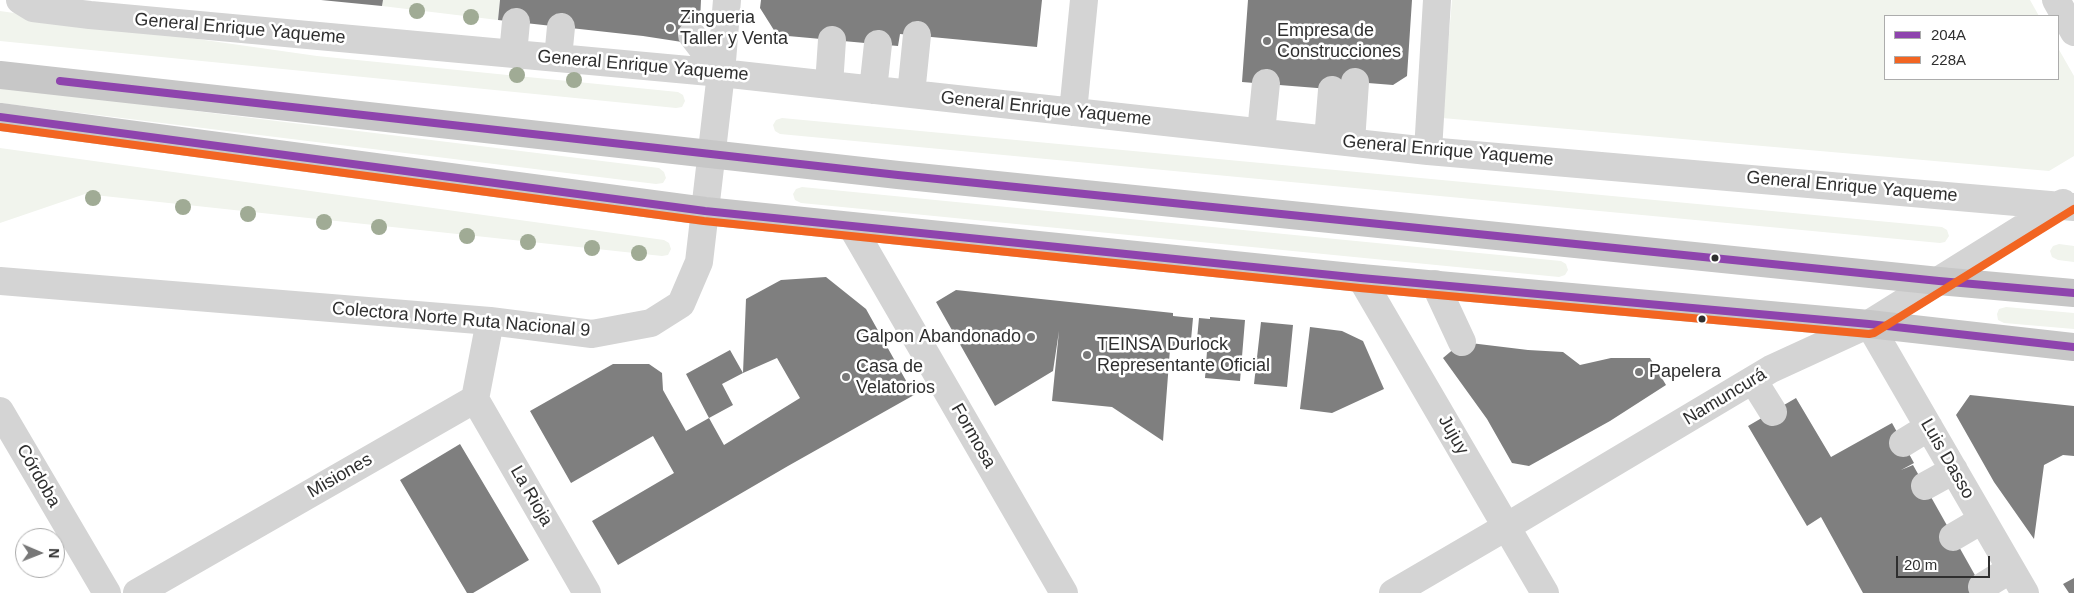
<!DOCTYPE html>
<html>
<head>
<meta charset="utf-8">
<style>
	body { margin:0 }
	#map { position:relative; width:2074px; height:593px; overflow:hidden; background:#fff; font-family:Helvetica,sans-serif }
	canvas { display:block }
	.legend { position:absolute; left:1884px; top:15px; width:175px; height:65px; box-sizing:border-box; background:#fff; border:1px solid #acacac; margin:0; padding:6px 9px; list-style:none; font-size:15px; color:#2f2f2f }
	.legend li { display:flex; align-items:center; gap:10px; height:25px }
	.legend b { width:25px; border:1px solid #acacac }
	.north { position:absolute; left:15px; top:528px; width:50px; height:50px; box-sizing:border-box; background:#fff; border:1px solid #acacac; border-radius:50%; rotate:91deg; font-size:14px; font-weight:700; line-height:20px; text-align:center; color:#2f2f2f }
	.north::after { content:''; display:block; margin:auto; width:18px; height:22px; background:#787878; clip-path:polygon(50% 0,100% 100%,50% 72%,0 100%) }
	.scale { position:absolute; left:1896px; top:556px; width:94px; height:22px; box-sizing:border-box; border:2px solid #2f2f2f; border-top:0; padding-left:6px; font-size:15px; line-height:18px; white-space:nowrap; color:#2f2f2f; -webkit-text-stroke:4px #fff; paint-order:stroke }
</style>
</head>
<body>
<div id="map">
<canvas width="2074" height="593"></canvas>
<ul class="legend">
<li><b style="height:6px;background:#8e44ad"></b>204A</li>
<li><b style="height:6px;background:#f26522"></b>228A</li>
</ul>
<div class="north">N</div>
<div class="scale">20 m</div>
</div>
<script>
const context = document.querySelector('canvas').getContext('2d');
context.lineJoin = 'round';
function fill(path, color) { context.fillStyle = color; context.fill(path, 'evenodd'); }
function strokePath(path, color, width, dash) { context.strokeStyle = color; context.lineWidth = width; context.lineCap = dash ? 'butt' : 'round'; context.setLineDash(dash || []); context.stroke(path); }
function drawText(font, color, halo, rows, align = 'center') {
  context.font = font + ' Helvetica,sans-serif'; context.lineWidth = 5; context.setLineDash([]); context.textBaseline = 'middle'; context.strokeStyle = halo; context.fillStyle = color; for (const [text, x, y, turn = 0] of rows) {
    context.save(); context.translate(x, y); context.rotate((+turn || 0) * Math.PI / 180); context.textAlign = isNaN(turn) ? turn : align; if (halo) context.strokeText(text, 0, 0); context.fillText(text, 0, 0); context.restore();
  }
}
const green = new Path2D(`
	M383,0H500L498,20L382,6Z
	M1452,0H2030L2039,16H1885V79H2058V48L2074,76V156L2049,171L1442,118Z
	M0,11L317,56L678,92L683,95L685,101L682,107L676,108L0,41Z
	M0,87L659,168L664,172L666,178L663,183L656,184L0,103Z
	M782,118L1942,227L1947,230L1949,236L1945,242L1940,243L780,134L775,131L773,125L776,120Z
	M0,148L664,240L669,243L671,249L668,255L662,256L85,194L0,223Z
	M802,187L1561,261L1566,264L1568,270L1565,275L1559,277L801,203L795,200L793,194L796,189Z
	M2059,244L2074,246V262L2058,260L2052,257L2050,251L2053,246Z
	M2006,307L2074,313V329L2004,323L1998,320L1997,314L1999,309Z`);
const building = new Path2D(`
	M321,0H383L382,6Z
	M500,0H701L700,21L692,35L682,42L643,36L498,20Z
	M761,0H1042L1037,47L900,34L898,46L777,35L760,8Z
	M1248,0H1412L1407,76L1393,85L1343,81L1342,90L1242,82Z
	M826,277L866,309L914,395L788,466L618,565L592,521L674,473L653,436L571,483L530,411L613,364H649L662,373L663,390L686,431L709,418L724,445L800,398L777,358L743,373L746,299L781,280Z
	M956,290L1173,313V316L1193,318L1190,351L1170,349L1163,441L1112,407L1052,401L1059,331L1053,371L995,406L936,302Z
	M1210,317L1245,320L1240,381L1205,378L1207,351L1196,350L1199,318L1210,319Z
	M1261,322L1293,325L1287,387L1254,384Z
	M1310,327L1342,331L1363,341L1384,389L1332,413L1300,409Z
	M1462,342L1528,350L1563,352L1580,365L1611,358H1650L1666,385L1610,421L1529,466L1512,463L1487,419L1443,358Z
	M730,350L743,373L722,384L733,405L709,418L686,374Z
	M1970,395L2074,406V456L2063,455L2044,465L2034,539L1994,482L1956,415Z
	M1796,398L1831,457L1892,423L1914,463L1901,470L1913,465L1985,593H1863L1821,517L1807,526L1748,426Z
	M460,444L529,560L473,593H467L400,480Z
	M2074,578V593H2069L2063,584Z`);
const minor = new Path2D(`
	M20,0L33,8L90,15L721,73L1428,151L2074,207
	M2056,0L2074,32
	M692,35L721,73
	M513,54L516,22
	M558,58L561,27
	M829,85L832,40
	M873,90L878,44
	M911,94L917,35
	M1073,112L1084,0
	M1261,132L1266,83
	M1328,140L1332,90
	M1351,142L1355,82
	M1428,151L1437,0
	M852,227L1064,593
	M1361,278L1545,593
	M0,281L490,321L592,334L651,323L681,304L699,262L721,73L727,0
	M1435,284L1462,342
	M1869,324L2025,593
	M1753,380L1773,412
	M475,399L587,593
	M0,411L107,593
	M1903,443L1929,427
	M1925,486L1954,470
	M1953,537L1982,520
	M1982,587L2011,569
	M137,593L475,399L490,321
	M1393,593L1506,527L1771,369L1869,324L2063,203`);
const major = new Path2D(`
	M0,75L898,175L1939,281L2074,293
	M0,117L705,211L1361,278L1869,324L2074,347`);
const bus1 = new Path2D(`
	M60,81L898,175L1939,281L2074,293
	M0,117L705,211L1361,278L1869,324L2074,347`);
const bus2 = new Path2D(`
	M0,127L704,221L1360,288L1869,334L1874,333L2074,209`);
const trees = [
	[417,11],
	[471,17],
	[517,75],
	[574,80],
	[93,198],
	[183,207],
	[248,214],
	[324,222],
	[379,227],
	[467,236],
	[528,242],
	[592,248],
	[639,253]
];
const markers = [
	[670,28,5,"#787878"],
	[1267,41,5,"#787878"],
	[1715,258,4.5,"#2f2f2f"],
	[1702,319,4.5,"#2f2f2f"],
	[1031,337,5,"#787878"],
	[1087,355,5,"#787878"],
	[1639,372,5,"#787878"],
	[846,377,5,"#787878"]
];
const poiNames = [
	["Zingueria",680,18],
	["Taller y Venta",680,39],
	["Empresa de",1277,31],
	["Construcciones",1277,52],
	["Galpon Abandonado",1021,337,"right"],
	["TEINSA Durlock",1097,345],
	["Representante Oficial",1097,366],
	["Casa de",856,367],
	["Velatorios",856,388],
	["Papelera",1649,372]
];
const streetNames = [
	["General Enrique Yaqueme",240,29,5],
	["General Enrique Yaqueme",643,66,5],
	["General Enrique Yaqueme",1046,109,6],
	["General Enrique Yaqueme",1448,151,5],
	["General Enrique Yaqueme",1852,187,5],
	["Colectora Norte Ruta Nacional 9",461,320,5],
	["Namuncurá",1725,397,-31],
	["Jujuy",1453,435,60],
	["Formosa",973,436,60],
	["Luis Dasso",1947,459,60],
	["Córdoba",38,476,60],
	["Misiones",340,476,-30],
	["La Rioja",531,496,60]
];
fill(green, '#f1f4ed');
fill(building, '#7f7f7f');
strokePath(minor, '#d4d4d4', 28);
strokePath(major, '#c7c7c7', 28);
strokePath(bus1, '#8e44ad', 8);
strokePath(bus2, '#f26522', 8);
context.fillStyle = '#a0ab95';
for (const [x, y] of trees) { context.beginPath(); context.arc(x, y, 8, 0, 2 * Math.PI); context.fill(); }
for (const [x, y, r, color] of markers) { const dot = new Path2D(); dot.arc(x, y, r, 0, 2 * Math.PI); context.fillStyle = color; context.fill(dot); strokePath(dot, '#fff', 2); }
drawText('18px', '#2f2f2f', '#fff', poiNames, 'left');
drawText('18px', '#2f2f2f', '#fff', streetNames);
</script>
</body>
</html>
